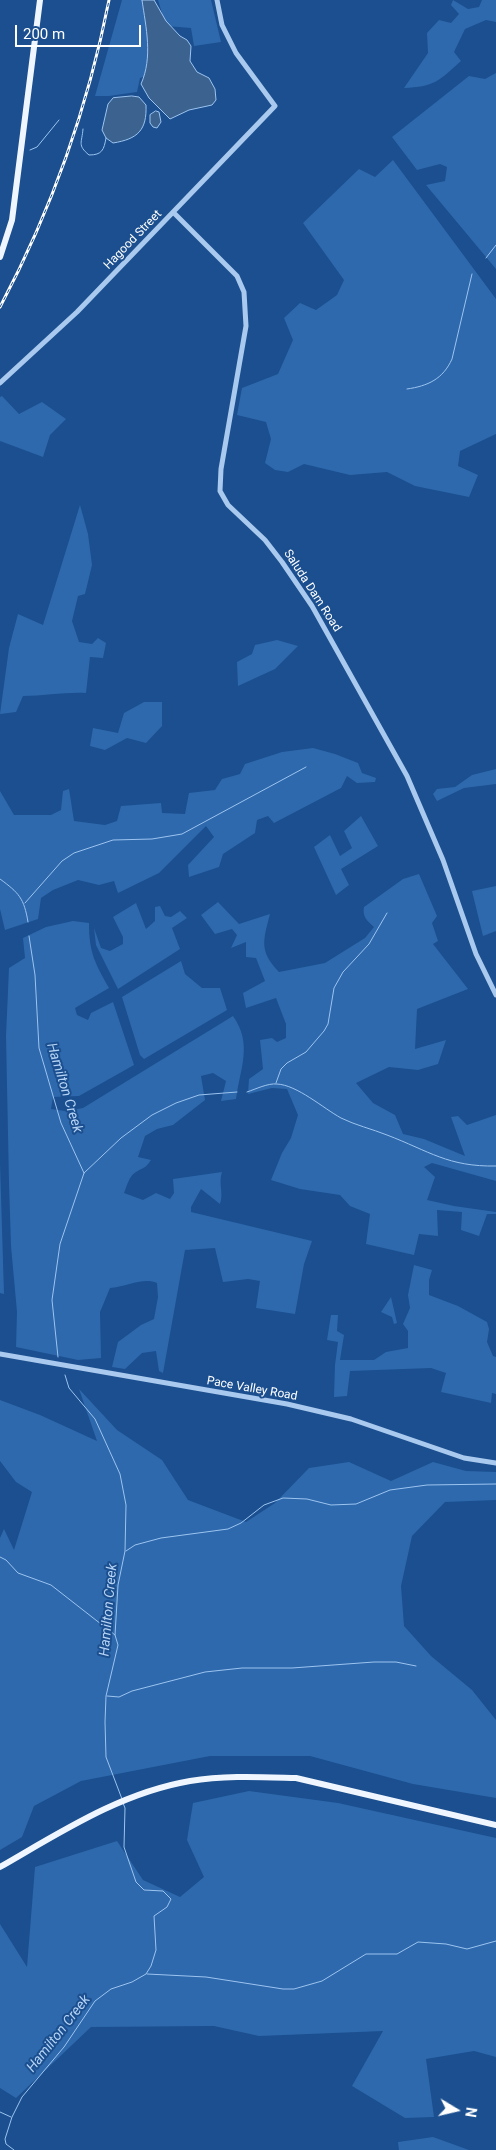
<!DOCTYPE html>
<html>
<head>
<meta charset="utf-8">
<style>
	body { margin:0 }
	#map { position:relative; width:496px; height:2150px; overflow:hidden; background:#1b4f8f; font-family:Roboto,sans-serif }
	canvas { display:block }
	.north { position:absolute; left:431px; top:2085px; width:50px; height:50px; -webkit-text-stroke:4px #1b4f8f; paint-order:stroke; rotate:99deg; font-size:14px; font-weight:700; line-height:20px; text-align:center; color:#fff }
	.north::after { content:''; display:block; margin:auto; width:18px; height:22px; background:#fff; clip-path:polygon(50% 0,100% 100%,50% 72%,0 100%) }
	.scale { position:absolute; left:15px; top:25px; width:126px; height:22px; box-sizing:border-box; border:2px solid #fff; border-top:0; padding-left:6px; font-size:15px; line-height:18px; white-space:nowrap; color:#fff; -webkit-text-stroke:4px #1b4f8f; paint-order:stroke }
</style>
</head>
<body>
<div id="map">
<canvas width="496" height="2150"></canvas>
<div class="north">N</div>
<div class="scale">200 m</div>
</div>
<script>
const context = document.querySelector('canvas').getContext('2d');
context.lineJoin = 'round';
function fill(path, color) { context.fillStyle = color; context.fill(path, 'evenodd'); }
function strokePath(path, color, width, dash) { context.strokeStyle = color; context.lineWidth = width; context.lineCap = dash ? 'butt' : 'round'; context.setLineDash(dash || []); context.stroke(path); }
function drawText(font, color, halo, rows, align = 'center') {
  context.font = font + ' Roboto,sans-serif'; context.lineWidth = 4; context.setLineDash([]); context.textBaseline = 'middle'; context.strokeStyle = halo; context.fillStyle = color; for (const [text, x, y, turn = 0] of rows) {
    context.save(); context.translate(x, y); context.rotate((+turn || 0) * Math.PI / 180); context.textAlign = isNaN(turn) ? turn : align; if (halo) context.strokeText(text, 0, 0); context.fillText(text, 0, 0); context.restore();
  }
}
const green = new Path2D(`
	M122,0H145L151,74L140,78L137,92L109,96H95Z
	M158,0H211L221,42L194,46L191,28L166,26Z
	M453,0L468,9L479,7L482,0H496V22L486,20L465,29L454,52L461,61C439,81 434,87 404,88L428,53L427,33L439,20L451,23L459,14L451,5Z
	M496,73V269L426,185L445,181L447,167L440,164L417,170L392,137L469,76L485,79Z
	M393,160L496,299V434L460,451L458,466L478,475L469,497L415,486L387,472L350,475L304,464L288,472L275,470L265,463L271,439L266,422L237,415L242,388L278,374L293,340L284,318L300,303L316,310L337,295L344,280L303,223L359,169L375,177Z
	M2,396L19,414L42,402L66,419L50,435L43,457L0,441V397Z
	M80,505L88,534L92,565L85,594L78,596L72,621L79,642L92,644L98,638L106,643L103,658L90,657L86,693C65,692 44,696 23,696L16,712L0,714L9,648L18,614L43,625Z
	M277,640L298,646L275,669L238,686L237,662L252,654L255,645Z
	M144,702H162V726L146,743L127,738L105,750L90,746L93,728L118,733L124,713Z
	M313,748L335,754L358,763L362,773L376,778L375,782L357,783L347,776L341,788L274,823L268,816L257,820L255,833L223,854L219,867L189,877L188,865L214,837L206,826L159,873L118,893L114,881L99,885L78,880L53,890L41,898L38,919L5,930L0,909V791L14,815H51L61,810L63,791L69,789L74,821L105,825L117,821L121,806L161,803L162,813L185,814L189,793L215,790L222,779L240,774L245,764L282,752Z
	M496,769V784L464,788L437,801L433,794L437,789L455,787L472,775Z
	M361,816L378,846L341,869L349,885L336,895L314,847L330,835L340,856L352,848L344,831Z
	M419,874L437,916L432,923L438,941L433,944L468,989L417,1009L415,1049L446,1040L438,1064L418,1070L389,1067L356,1083L373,1103L395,1115L403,1134L424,1139L465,1156L451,1117L458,1116L467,1125L496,1115V1181L432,1163L424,1167L435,1177L427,1200L454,1206L496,1212V1214H487L479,1236L461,1230L462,1212L437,1210L438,1236L419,1234L414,1255L366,1244L370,1214L350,1206L340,1195L300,1189L271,1180L282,1153L291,1138L298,1115L287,1089L272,1088L248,1094L249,1079L263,1069L260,1040L272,1038L277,1042L286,1038V1024L276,998L246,1008L243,993L265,981L256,958L246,957V942L231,948L237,935L232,929L215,934L201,915L218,902L239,924L270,914C263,941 259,951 279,972L325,963L365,938L374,927C367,921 362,916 364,907L403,879Z
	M496,886V931L483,936L472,891Z
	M136,903L146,929L155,921V907L160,906L165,916L171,917L180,911L187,918L172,928L180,949L118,989L96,945L94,928L101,948L110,951L123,944V937L113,917Z
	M73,921L89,923C89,953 95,963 109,988L75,1008L77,1015L88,1020L91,1013L113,1002L134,1065L79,1096L53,1097L51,1109L65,1111L83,1108L233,1016C253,1044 240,1069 236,1099L221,1101L226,1081L213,1073L201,1076L205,1100L173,1125L157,1129L145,1136L138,1157L151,1160C145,1169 144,1167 136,1172C129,1176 127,1186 124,1193L143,1200L156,1193L170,1199L174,1193L173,1179L222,1172C218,1184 224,1192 220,1204L201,1189L191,1207V1212L312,1241L304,1264L295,1314L256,1308L260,1281L248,1279L223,1282L215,1248L185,1250L163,1373L159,1371L156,1351L142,1353L125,1369L112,1367L118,1342L141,1325L154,1319L158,1297L157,1283C143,1277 126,1287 110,1288L100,1312L101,1358L78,1360L16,1347L17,1312L11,1246L9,1183L6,1036L9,968L25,958L23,938L46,927Z
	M181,961L185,974L202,988H220L227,1010L144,1059L140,1055L122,997Z
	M0,1163L4,1294L0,1293Z
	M414,1265L432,1270L429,1280V1295L458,1306L487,1322L489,1329L487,1342L493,1356L496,1357V1394L492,1393L491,1403L441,1392L446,1373L431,1368L350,1371L347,1396L334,1397L335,1365L338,1342L327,1340L331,1315H338L337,1331L344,1335L340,1360H374L386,1352L408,1348V1331L403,1324L410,1308L408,1295Z
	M391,1297L397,1323L394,1324L392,1317L381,1312Z
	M79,1389L117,1430L162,1460L188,1500L246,1522L275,1503L309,1468L349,1462L391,1481L433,1462L466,1471L496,1472V1500L445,1502L412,1536L401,1586L404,1626L431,1656L472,1690L496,1720V1798L413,1784L310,1756H210L81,1781L34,1806L22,1837L0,1850V1538L4,1529L14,1550L32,1492L16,1482L0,1461V1400L40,1415L97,1441Z
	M249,1791L338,1803L496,1838V2057L474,2051L426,2059L434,2117L405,2118L352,2086L383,2031L259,2036L214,2026L91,2027L16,2098L0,2088V1924L27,1967L35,1867L117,1841L143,1880L180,1897L204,1877L187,1840L193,1803Z
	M433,2137L469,2150H399L398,2142Z`);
const water = new Path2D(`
	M142,0H154L166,21L180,36L187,40L191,46L190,61L197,72L209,78L215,89L216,100L212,105L189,110L170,119L149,98L141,84C153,57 146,28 142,0Z
	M132,96L139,97L146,105C147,130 138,139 113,143L106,138L102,130L108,104L113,98Z
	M156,111L159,112L161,122L157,128L153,127L150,123V115Z`);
const stream = new Path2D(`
	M83,129C82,143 77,145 89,155C102,155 104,150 106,138
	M30,150L37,147L59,120
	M486,258L496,245
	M407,389C428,386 443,379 452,359L472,274
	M0,879C19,893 24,898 28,922
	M25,903L62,861L74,853L113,840L152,839L182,834L306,767
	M29,936L35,975L39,1048L61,1123L84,1173
	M276,1083L281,1069L287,1063L306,1052L324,1031L328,1024L334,988L343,972L369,944L387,913
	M247,1092C256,1089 268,1083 277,1084C297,1085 323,1108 341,1118C355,1125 372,1129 387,1135C429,1151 448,1167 496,1166
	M58,1357L52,1300L60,1244L84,1173L121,1138L152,1115L176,1103L199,1095L237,1092
	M65,1375L69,1388L95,1419L120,1474L126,1505L125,1551L118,1585L115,1635L118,1645L106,1696L105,1722L106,1757L122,1799
	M126,1551L135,1545L161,1538L228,1529L241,1523L264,1505L283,1498L307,1499L331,1505L356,1504L390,1490L427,1485L496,1484
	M0,1557L6,1560L18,1573L51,1585L115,1635
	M107,1696L119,1697L132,1691L205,1672L242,1668H292L374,1662H396L416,1666
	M147,1974L206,1977L283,1989H294L322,1981L366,1954H397L418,1942L446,1944L467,1949L496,1941
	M0,2112L11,2117
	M14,2150L6,2144L5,2139L12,2117L22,2097L64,2047L95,2001L111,1989L132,1982L146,1974L151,1966L156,1950L154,1916L167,1907L171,1899L163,1891L144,1890L136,1882L124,1847L125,1808L123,1803`);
const minor = new Path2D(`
	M173,212L237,276L244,292L246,326L221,469L220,491L228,505L265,540L282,562L312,606L407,776L443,860L476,954L496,995
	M0,383L77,312L275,106L236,53L222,25L217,0
	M0,1354L287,1404L351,1419L464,1458L496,1463`);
const major = new Path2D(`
	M0,257L12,220L40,0
	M0,1867C61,1832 120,1793 190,1781C225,1775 261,1777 296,1778L496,1825`);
const rail = new Path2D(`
	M0,307C51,211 88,107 109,0`);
const streetNames = [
	["Hagood Street",133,240,-46],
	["Saluda Dam Road",312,591,57],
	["Pace Valley Road",252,1389,10]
];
const waterNames = [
	["Hamilton Creek",64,1088,73],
	["Hamilton Creek",109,1610,-85],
	["Hamilton Creek",59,2034,-52]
];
fill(green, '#2e69ad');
fill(water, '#3c6290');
strokePath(water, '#9cc4f0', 1);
strokePath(stream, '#9cc4f0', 1);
strokePath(minor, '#a9c9ee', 5);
strokePath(major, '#f0f6ff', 6);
strokePath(rail, '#fff', 3);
strokePath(rail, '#1b4f8f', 1, [4]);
drawText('12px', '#fff', '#1b4f8f', streetNames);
drawText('italic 14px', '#b5d3f5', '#1b4f8f', waterNames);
</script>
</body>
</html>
